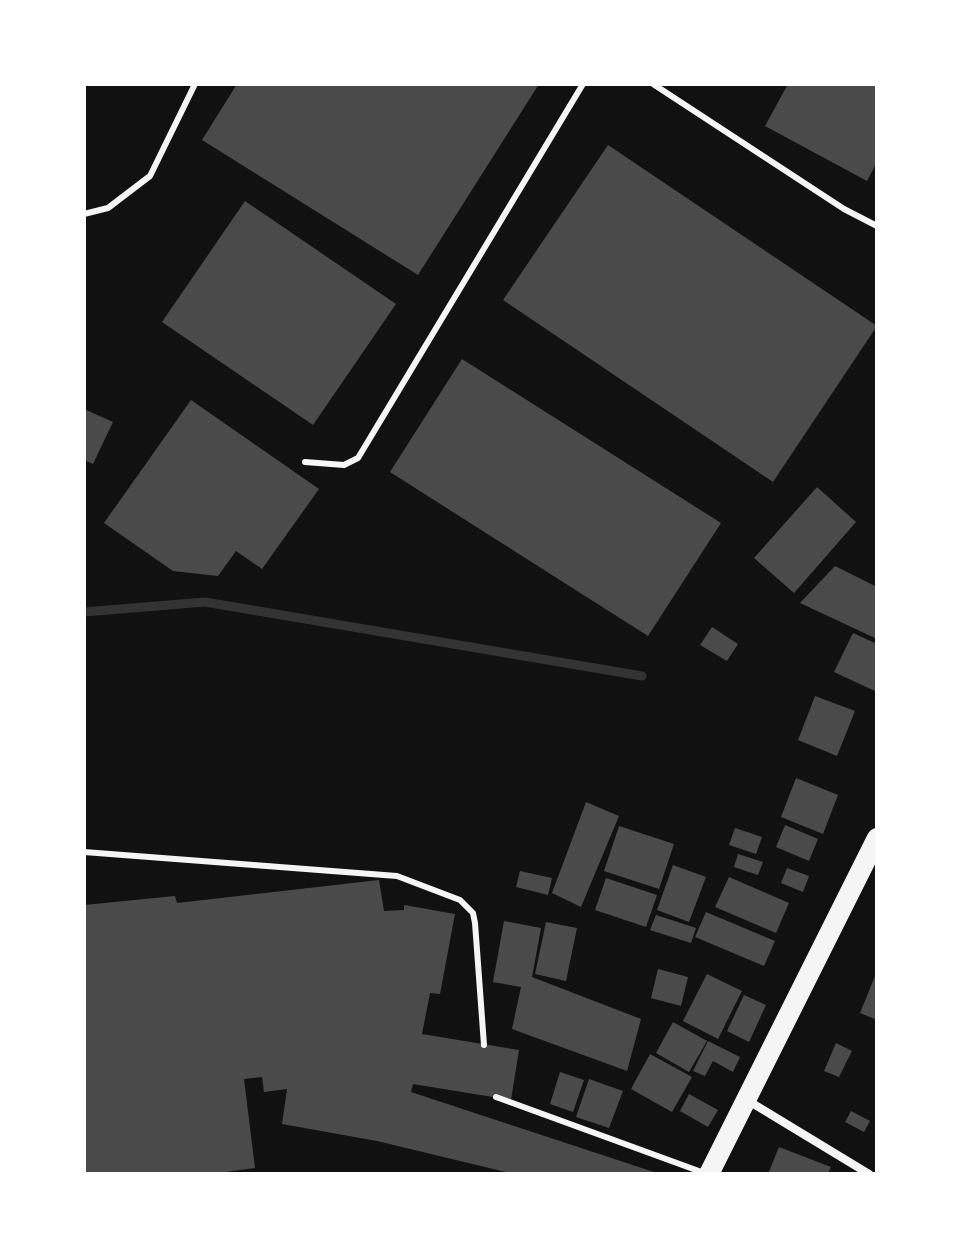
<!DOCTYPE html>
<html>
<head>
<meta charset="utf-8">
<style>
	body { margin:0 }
	#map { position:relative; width:961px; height:1258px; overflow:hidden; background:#111; font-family:"Golos Text",sans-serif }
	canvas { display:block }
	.frame { position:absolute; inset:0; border:86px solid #fff; pointer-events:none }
</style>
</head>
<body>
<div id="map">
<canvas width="961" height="1258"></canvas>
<div class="frame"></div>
</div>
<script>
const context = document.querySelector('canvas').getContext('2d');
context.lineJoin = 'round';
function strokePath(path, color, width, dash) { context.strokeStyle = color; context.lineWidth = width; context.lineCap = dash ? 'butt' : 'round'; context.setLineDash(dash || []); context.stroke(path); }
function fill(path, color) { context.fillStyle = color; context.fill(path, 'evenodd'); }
const stream = new Path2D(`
	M84,612L205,602L642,676`);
const building = new Path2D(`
	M237,84H539L418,275L202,140Z
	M788,84H877V162L867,181L765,126Z
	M608,145L877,326L773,482L503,300Z
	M245,201L396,304L313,425L162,322Z
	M462,359L721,523L648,636L390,472Z
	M191,400L319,489L262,569L236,551L218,576L173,571L104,523Z
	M84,409L113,422L93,464L84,460Z
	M817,487L856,522L794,593L754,558Z
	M835,566L877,587V639L800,603Z
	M712,627L738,644L727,661L700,645Z
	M853,633L877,644V692L834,672Z
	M815,696L855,711L837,756L798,740Z
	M796,778L838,795L823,834L781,817Z
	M586,802L619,816L581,907L552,893Z
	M785,825L818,839L809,861L776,847Z
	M619,826L674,844L659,889L604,871Z
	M735,828L762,837L756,854L729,845Z
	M738,854L763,862L758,875L734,867Z
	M673,865L706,877L689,922L657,910Z
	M787,868L809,876L803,892L781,883Z
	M520,871L552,878L548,895L516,887Z
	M729,877L789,903L776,933L715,907Z
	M606,878L657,895L646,927L595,910Z
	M379,880L384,911L404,910V905L455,914L440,994L430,993L422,1034L519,1050L511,1100L413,1084L411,1092L660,1174H514L377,1141L282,1124L287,1089L264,1092L262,1077L244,1079L255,1168L210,1174H84V905L175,896L177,903Z
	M706,912L775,941L764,966L695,937Z
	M656,915L696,928L691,943L650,930Z
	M504,921L541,928L532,977L641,1019L627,1071L512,1029L521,987L493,982Z
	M546,922L577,928L566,981L535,974Z
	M658,969L688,977L681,1006L651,998Z
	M877,971V1020L860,1013Z
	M707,974L742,991L718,1039L683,1021Z
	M744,995L766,1005L749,1042L727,1031Z
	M673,1022L707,1041L689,1072L656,1053Z
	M708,1041L740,1057L733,1072L713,1061L705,1076L693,1071Z
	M836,1043L852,1051L839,1077L824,1071Z
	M650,1054L692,1077L672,1112L631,1089Z
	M560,1072L584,1080L573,1112L550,1104Z
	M589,1079L623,1091L609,1128L576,1117Z
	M689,1094L718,1110L708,1127L680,1111Z
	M851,1111L870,1121L864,1132L845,1122Z
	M779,1147L831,1167L828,1174H768Z`);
const service = new Path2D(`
	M653,84L844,209L877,226
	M84,214L108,208L150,176L195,84
	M305,462L344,465L358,458L583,84
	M84,852L397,876L460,900L473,913L475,923L484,1045
	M496,1097L707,1174`);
const minor = new Path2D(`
	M747,1100L869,1174`);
const primary = new Path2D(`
	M709,1174L877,838`);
strokePath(stream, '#333', 9);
fill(building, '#4a4a4a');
strokePath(service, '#f5f5f5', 6);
strokePath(minor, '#f5f5f5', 8);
strokePath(primary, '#f5f5f5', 20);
</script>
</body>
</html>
